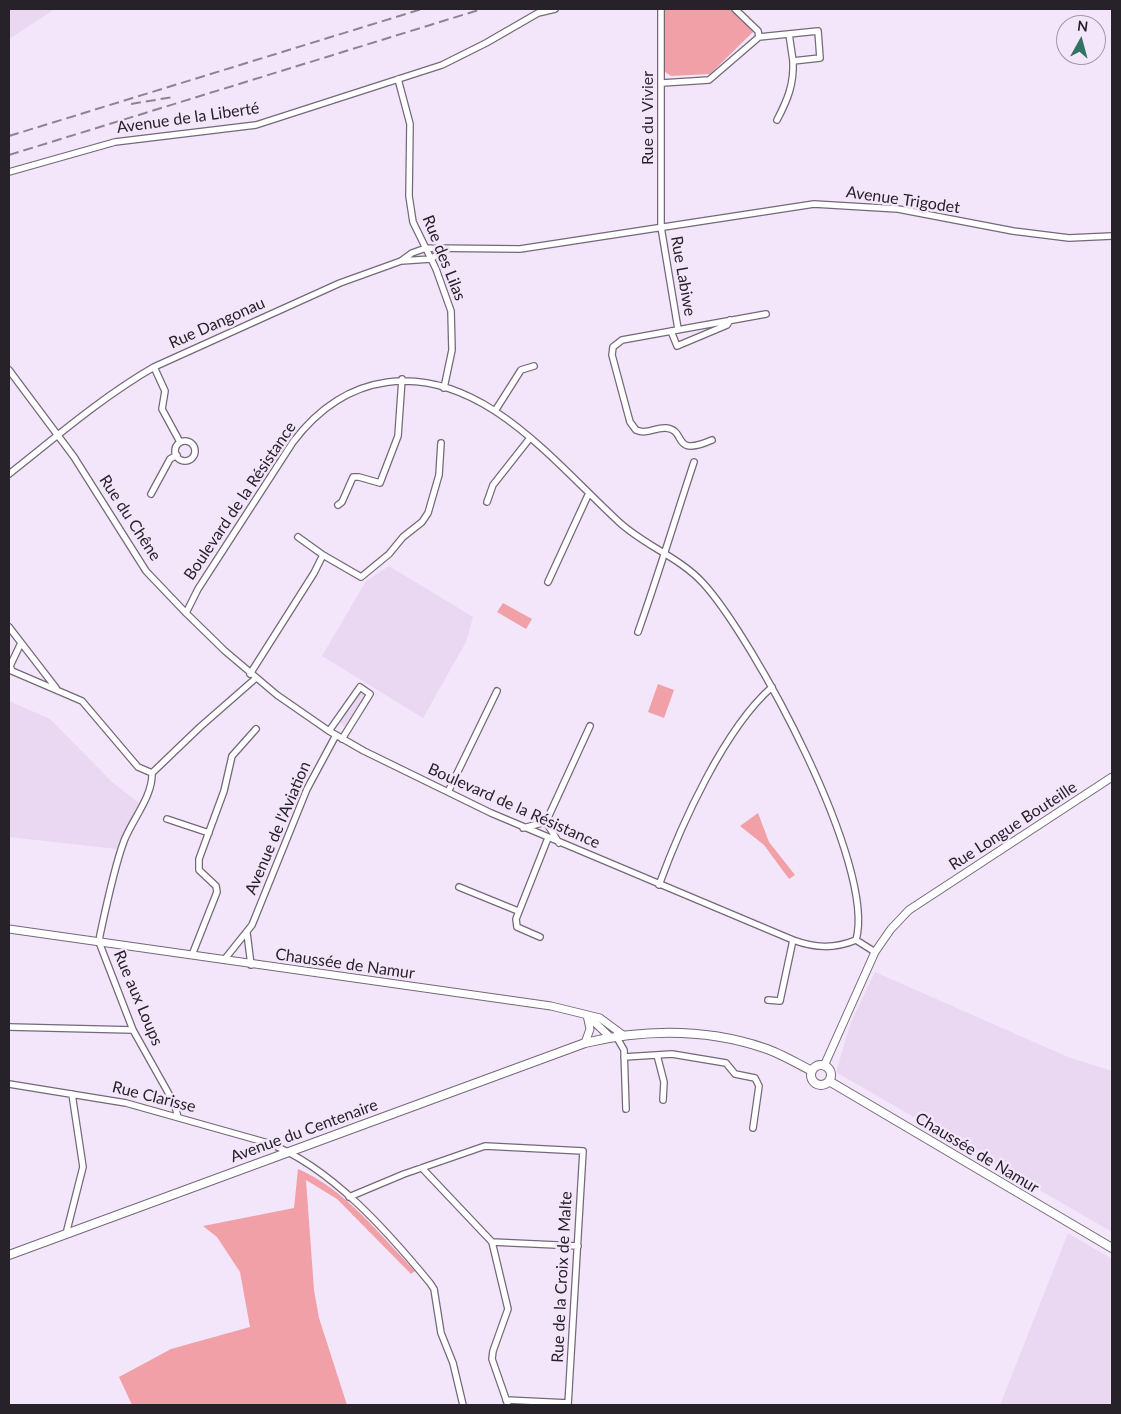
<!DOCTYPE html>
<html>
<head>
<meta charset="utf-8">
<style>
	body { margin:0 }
	#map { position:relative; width:1121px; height:1414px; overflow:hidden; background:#f4e6fa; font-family:Lato,sans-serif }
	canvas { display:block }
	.frame { position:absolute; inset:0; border:10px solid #272229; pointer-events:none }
	.north { position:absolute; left:1056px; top:15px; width:50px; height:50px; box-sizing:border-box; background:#f4e6fa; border:1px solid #a298a6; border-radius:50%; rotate:7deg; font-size:14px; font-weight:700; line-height:20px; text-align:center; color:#272229 }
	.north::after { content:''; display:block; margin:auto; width:18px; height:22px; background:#307364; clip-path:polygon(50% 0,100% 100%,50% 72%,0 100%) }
</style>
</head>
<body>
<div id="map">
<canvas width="1121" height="1414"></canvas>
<div class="frame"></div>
<div class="north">N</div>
</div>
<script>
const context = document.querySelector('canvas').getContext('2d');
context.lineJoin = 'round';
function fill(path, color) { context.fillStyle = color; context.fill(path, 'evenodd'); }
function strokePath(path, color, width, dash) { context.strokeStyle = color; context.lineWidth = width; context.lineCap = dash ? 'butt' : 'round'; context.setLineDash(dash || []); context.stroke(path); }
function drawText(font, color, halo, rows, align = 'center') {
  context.font = font + ' Lato,sans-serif'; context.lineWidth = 5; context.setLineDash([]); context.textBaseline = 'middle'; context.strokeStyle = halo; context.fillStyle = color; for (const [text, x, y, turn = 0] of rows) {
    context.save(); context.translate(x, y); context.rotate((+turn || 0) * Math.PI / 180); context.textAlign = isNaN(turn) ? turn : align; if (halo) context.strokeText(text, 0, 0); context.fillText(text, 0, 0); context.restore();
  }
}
const built = new Path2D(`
	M9,9H55L9,39Z
	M389,566L473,617L466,642L423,718L322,656L366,581Z
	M360,692L366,695L345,727L340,723Z
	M9,701L50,719L112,782L139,803L117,849L9,837Z
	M875,972L1068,1057L1112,1071V1232L836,1072L851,1022Z
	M1068,1233L1112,1259V1405H1000Z`);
const green = new Path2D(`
	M664,9H733L754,31L710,74L671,76L665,72Z
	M503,603L532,619L526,629L497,612Z
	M658,684L674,690L664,718L648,712Z
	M758,813L769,842L795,875L789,879L764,845L740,826Z
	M298,1169C345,1189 380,1235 415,1271L411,1274L337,1199L306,1180L314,1290L319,1318L347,1405H132L119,1377L171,1349L250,1327L240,1272L217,1237L203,1226L294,1208Z`);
const minor = new Path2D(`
	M661,9V227L678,329
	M735,9L758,31L759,37
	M398,79L410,124L409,196L413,222L436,269L451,311L452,350L444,388
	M662,83L709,80L759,37L818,31L820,58L793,61L789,34
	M777,120C788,99 794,84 793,61
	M9,172L115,142L256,125L442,65L486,43L538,13L555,9
	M401,261L431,259L445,249
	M671,331L677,346L727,325L730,320
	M154,367L165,391L162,409L180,442
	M9,370L74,457L146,571L186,613L225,651L277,695L329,731L364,751L491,813L793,940C815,948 834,949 856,940
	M495,411L521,370L534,366
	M712,440C670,458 688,430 666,428C655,427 647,435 636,430L630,422L612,355L613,347L622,340L766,314
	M175 451a10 10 0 1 1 20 0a10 10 0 1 1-20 0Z
	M9,474C56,437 102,397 154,367L340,283L401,261L412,253L426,248L520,249L814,204L898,209L1013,231L1069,238L1112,236
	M151,494L170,459L177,455
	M487,502L493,485L530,438
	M338,505L342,502L353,477H359L380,483L398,436L402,379
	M323,555L361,577L389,554L403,537L422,522L428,513L439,475L441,443
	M548,582L589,493
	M186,613L198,589L293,442C347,371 422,364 495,411C542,442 579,485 619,522C645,546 679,557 703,583C754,639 877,867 856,940
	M9,627L56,688
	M638,632C658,576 675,519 694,462
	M21,643L10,666L12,671L82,701L138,767L152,773
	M250,674L314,573L323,555L298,537
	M329,731L360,687L370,694L342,739
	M448,792L497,691
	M167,819L209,833
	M546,822L590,726
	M523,828L546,822L559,843
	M659,885C681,825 724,729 772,687
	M459,887L518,911
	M247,933L251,965
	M540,937L517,927L516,919L548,838
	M856,940L875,952
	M192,955L217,892L216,886L199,870V859L224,791L232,756L256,729
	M224,960L252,925L307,789L336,735
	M768,1000L780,1001L793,940
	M9,1027L133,1030
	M616,1036L624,1050L626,1109
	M657,1055L664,1082L663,1100
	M624,1057L672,1054L726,1063L735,1074L755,1078L759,1086L753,1128
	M9,1084L126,1103L268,1143C331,1167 388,1232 430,1283L434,1289L441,1333L453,1363L463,1405
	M178,1117L174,1103L133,1030L99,942L100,935C106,907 114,868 124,841C132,820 153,796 152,773L200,727L256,678
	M422,1168L492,1242L508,1309L493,1351L492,1359L508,1405
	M349,1197L404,1174L485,1146L583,1151L568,1405
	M66,1234L83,1167L72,1094
	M492,1242L578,1246
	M506,1400L568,1403`);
const tertiary = new Path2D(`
	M9,929L551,1006L600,1018L623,1035
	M589,1017L610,1037
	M585,1043L590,1029L587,1015
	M824,1066L875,952L891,929L909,910L1112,777`);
const secondary = new Path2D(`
	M811 1075a10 10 0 1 1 20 0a10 10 0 1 1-20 0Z
	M829,1081L1112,1248
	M9,1255L585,1043C645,1029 704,1028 764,1048C780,1053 796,1063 812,1071`);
const rail = new Path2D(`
	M131,104L173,97
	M9,136L422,9
	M9,155L482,9`);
const streetNames = [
	["Avenue de la Liberté",188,118,-8],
	["Rue du Vivier",648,118,-90],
	["Avenue Trigodet",903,200,8],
	["Rue des Lilas",444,258,68],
	["Rue Labiwe",683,276,80],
	["Rue Dangonau",217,323,-24],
	["Boulevard de la Résistance",240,501,-56],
	["Rue du Chêne",130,518,57],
	["Boulevard de la Résistance",514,806,24],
	["Rue Longue Bouteille",1013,826,-33],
	["Avenue de l'Aviation",278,828,-67],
	["Chaussée de Namur",345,964,8],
	["Rue aux Loups",138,998,67],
	["Rue Clarisse",154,1097,14],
	["Avenue du Centenaire",304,1131,-20],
	["Chaussée de Namur",977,1153,31],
	["Rue de la Croix de Malte",562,1277,-87]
];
fill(built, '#ead7f1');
fill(green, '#f1a0a8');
strokePath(minor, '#746879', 8);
strokePath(tertiary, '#746879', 9);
strokePath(secondary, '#746879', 10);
strokePath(minor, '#fff', 5.5);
strokePath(tertiary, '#fff', 7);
strokePath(secondary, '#fff', 8);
strokePath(rail, '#8d8491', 2, [10, 5]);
drawText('16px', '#272229', '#f4e6fa', streetNames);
</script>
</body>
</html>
